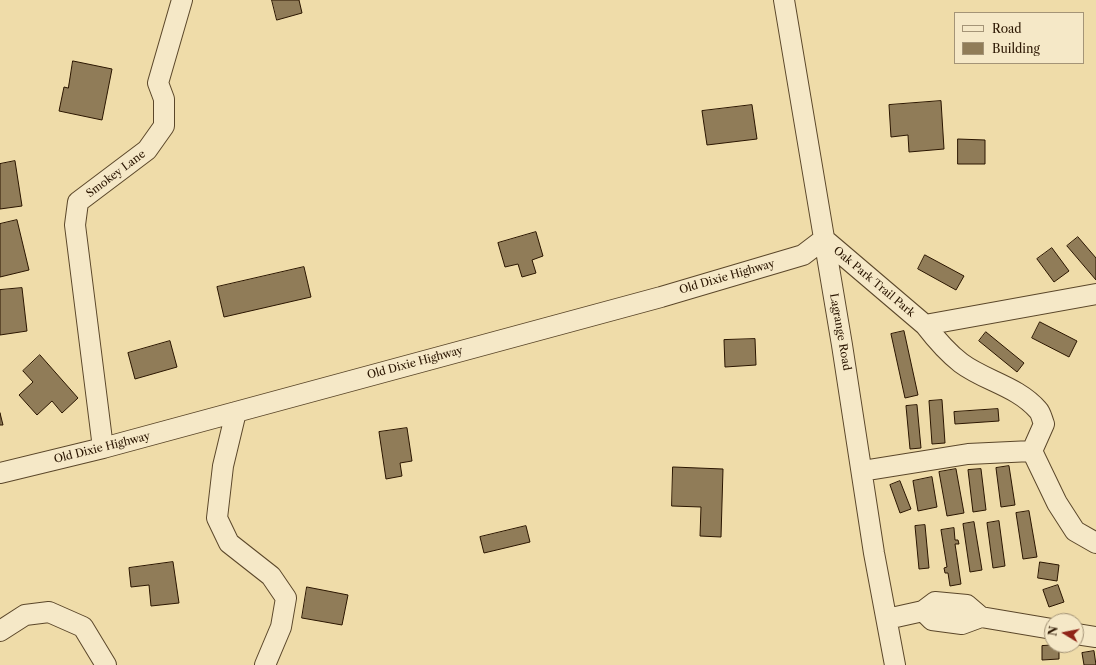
<!DOCTYPE html>
<html>
<head>
<meta charset="utf-8">
<style>
	body { margin:0 }
	#map { position:relative; width:1096px; height:665px; overflow:hidden; background:#efdca9; font-family:"Libre Caslon Text",serif }
	canvas { display:block }
	.legend { position:absolute; left:954px; top:12px; width:130px; height:52px; box-sizing:border-box; background:#f5e8c7; border:1px solid #a49477; margin:0; padding:5px 7px; list-style:none; font-size:12px; color:#2a1500 }
	.legend li { display:flex; align-items:center; gap:8px; height:20px }
	.legend b { width:20px; border:1px solid #a49477 }
	.north { position:absolute; left:1044px; top:613px; width:40px; height:40px; box-sizing:border-box; background:#f5e8c7; border:1px solid #a49477; border-radius:50%; rotate:280deg; font-size:11px; font-weight:700; line-height:16px; text-align:center; color:#2a1500 }
	.north::after { content:''; display:block; margin:auto; width:14px; height:18px; background:#8f2418; clip-path:polygon(50% 0,100% 100%,50% 72%,0 100%) }
</style>
</head>
<body>
<div id="map">
<canvas width="1096" height="665"></canvas>
<ul class="legend">
<li><b style="height:5px;background:#f5e8c7"></b>Road</li>
<li><b style="height:11px;background:#907c58"></b>Building</li>
</ul>
<div class="north">N</div>
</div>
<script>
const context = document.querySelector('canvas').getContext('2d');
context.lineJoin = 'round';
function fill(path, color) { context.fillStyle = color; context.fill(path, 'evenodd'); }
function strokePath(path, color, width, dash) { context.strokeStyle = color; context.lineWidth = width; context.lineCap = dash ? 'butt' : 'round'; context.setLineDash(dash || []); context.stroke(path); }
function drawText(font, color, halo, rows, align = 'center') {
  context.font = font + ' "Libre Caslon Text",serif'; context.lineWidth = 3; context.setLineDash([]); context.textBaseline = 'middle'; context.strokeStyle = halo; context.fillStyle = color; for (const [text, x, y, turn = 0] of rows) {
    context.save(); context.translate(x, y); context.rotate((+turn || 0) * Math.PI / 180); context.textAlign = isNaN(turn) ? turn : align; if (halo) context.strokeText(text, 0, 0); context.fillText(text, 0, 0); context.restore();
  }
}
const building = new Path2D(`
	M272,0H299L302,13L277,20Z
	M73,61L112,69L102,120L59,111L64,87L68,88Z
	M941,101L944,149L909,152L908,135L891,137L889,105Z
	M752,105L757,139L707,145L702,111Z
	M958,139L985,140V164H958Z
	M15,161L22,206L0,209V164Z
	M17,220L29,270L0,277V224Z
	M536,232L543,256L532,260L536,273L522,277L518,264L505,267L498,243Z
	M1078,237L1096,258V280L1067,246Z
	M1052,248L1069,271L1054,282L1037,259Z
	M925,255L964,276L956,290L918,269Z
	M304,267L311,297L224,317L217,287Z
	M22,288L27,331L0,335V290Z
	M1040,322L1077,341L1069,357L1032,338Z
	M904,331L918,395L905,398L891,334Z
	M986,332L1024,363L1017,372L979,341Z
	M755,339L756,365L725,367L724,340Z
	M170,341L177,367L135,379L128,353Z
	M40,355L78,398L62,413L52,401L37,415L19,395L33,382L23,371Z
	M942,400L945,443L932,444L929,401Z
	M917,405L921,448L910,449L906,406Z
	M998,409L999,421L955,424L954,412Z
	M0,413L3,425H0Z
	M407,428L412,461L400,463L402,476L386,479L379,432Z
	M1009,466L1015,505L1001,507L996,468Z
	M673,467L723,469L721,537L700,536L701,507L672,506Z
	M956,469L964,513L947,516L939,472Z
	M981,469L986,510L973,512L968,470Z
	M932,477L937,507L918,511L913,481Z
	M900,481L911,509L900,513L890,485Z
	M1029,511L1037,557L1023,559L1016,513Z
	M999,521L1005,566L993,568L987,523Z
	M974,522L982,570L970,572L963,524Z
	M925,525L929,568L919,569L915,526Z
	M526,526L530,542L484,553L480,537Z
	M954,528L955,540H958L959,544H955L961,584L950,586L948,573H945L944,568L947,567L941,530Z
	M173,562L179,603L151,606L149,585L131,587L129,568Z
	M1040,562L1059,565L1057,581L1038,578Z
	M1058,585L1064,602L1049,607L1043,590Z
	M307,587L348,595L342,625L302,618Z
	M1059,645V659L1042,660V646Z
	M1094,651L1096,665H1084L1082,653Z`);
const minor = new Path2D(`
	M784,0L842,345L874,553L895,665
	M824,239L925,325C935,338 948,353 961,363C985,381 1017,386 1038,410C1041,413 1042,419 1044,424L1032,451L1057,503L1075,531L1096,543
	M925,325L1096,294
	M236,412L223,466L217,518L229,543L271,576L286,598L281,627L265,665
	M103,448L75,225L78,202L147,150L164,126V99L158,83L182,0
	M862,471L968,454L1032,451
	M0,473L103,448L661,297L803,255L824,239
	M935,602L967,605L981,617L962,624L932,620L923,611Z
	M981,617L1052,629
	M887,619L923,611
	M0,631L25,615L49,612L83,627L106,665
	M1076,634L1096,637`);
const streetNames = [
	["Smokey Lane",116,174,-37],
	["Old Dixie Highway",727,277,-16],
	["Oak Park Trail Park",874,282,40],
	["Lagrange Road",840,332,80],
	["Old Dixie Highway",415,363,-15],
	["Old Dixie Highway",102,448,-14]
];
fill(building, '#907c58');
strokePath(building, '#2a1500', 1);
strokePath(minor, '#5b472a', 22);
strokePath(minor, '#f5e8c7', 20);
drawText('11px', '#2a1500', '#f5e8c7', streetNames);
</script>
</body>
</html>
